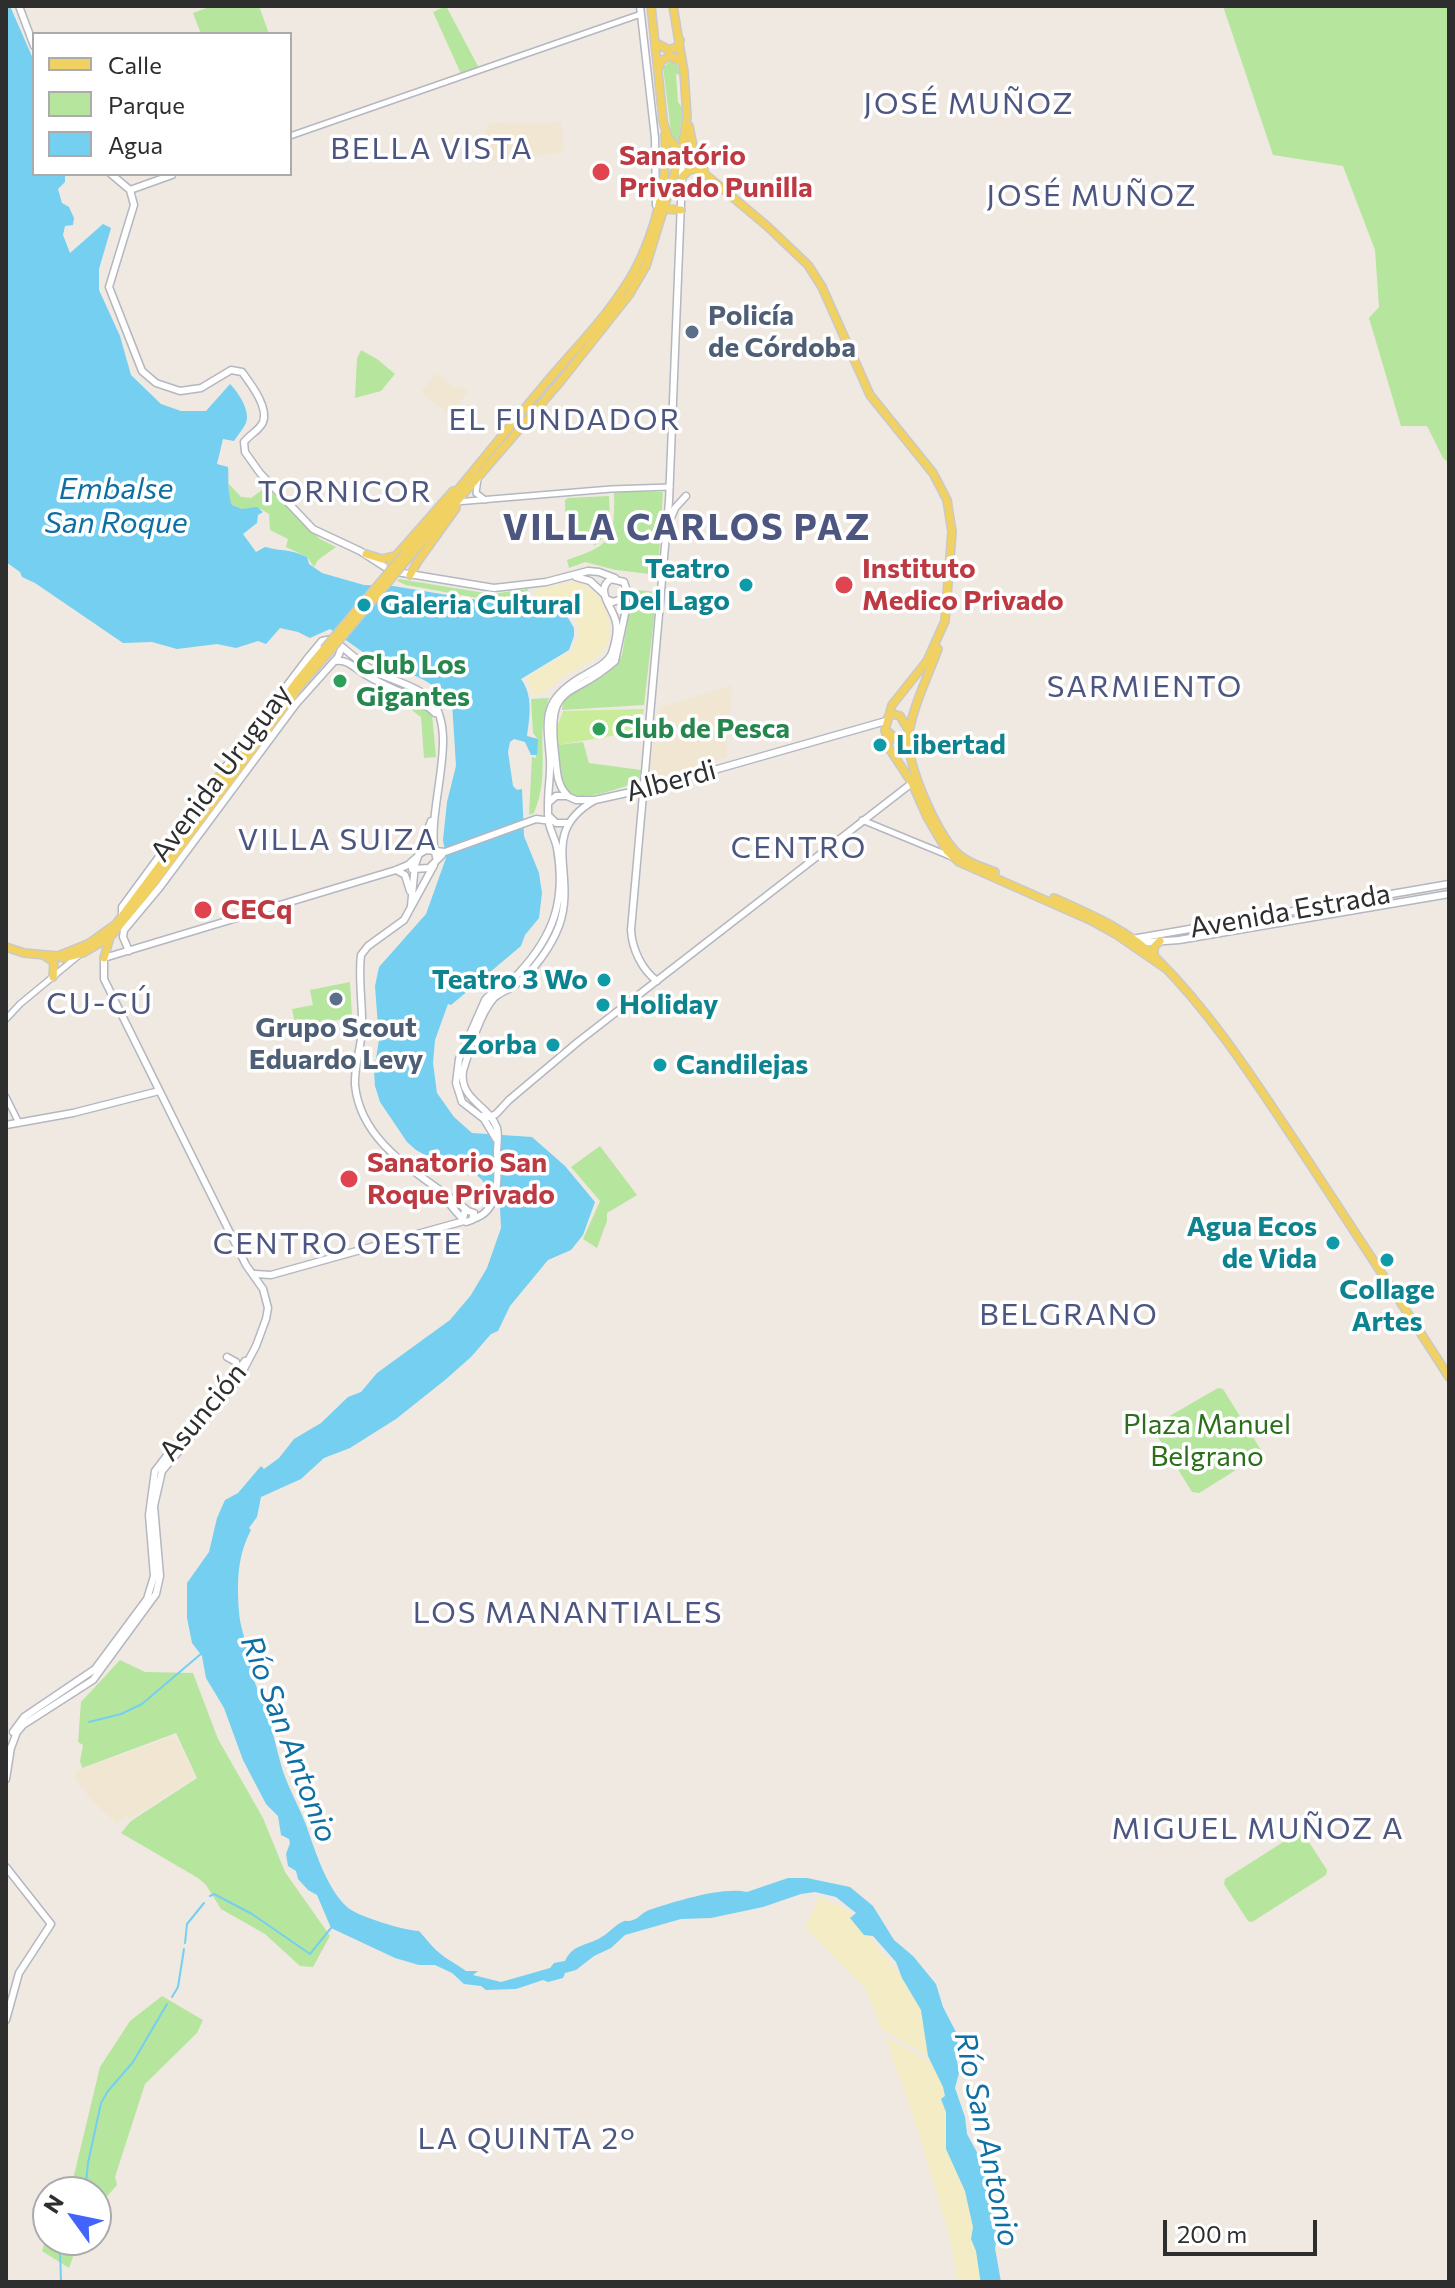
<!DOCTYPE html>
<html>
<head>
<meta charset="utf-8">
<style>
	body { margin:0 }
	#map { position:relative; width:1455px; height:2288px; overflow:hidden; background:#efe9e1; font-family:Commissioner,sans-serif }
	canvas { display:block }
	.frame { position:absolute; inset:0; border:8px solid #2e2e2e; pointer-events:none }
	.legend { position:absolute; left:32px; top:32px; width:260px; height:144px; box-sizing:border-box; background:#fff; border:2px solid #ababab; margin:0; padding:10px 14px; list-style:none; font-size:24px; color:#2e2e2e }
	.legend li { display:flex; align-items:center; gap:16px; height:40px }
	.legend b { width:40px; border:2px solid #ababab }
	.north { position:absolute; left:32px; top:2176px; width:80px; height:80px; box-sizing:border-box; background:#fff; border:2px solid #ababab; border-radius:50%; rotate:303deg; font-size:22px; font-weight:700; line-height:32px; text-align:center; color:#2e2e2e }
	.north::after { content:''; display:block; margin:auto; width:28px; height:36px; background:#4264fb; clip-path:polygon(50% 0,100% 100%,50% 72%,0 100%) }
	.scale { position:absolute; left:1163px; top:2220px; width:154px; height:36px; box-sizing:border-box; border:4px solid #2e2e2e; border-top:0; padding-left:10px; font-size:24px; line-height:28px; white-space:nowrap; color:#2e2e2e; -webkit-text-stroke:6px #fff; paint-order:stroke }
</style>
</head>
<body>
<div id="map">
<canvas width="1455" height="2288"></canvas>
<div class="frame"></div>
<ul class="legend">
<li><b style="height:10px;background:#f2d163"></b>Calle</li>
<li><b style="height:22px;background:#b6e59e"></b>Parque</li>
<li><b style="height:22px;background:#75cff0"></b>Agua</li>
</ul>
<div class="north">N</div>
<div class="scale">200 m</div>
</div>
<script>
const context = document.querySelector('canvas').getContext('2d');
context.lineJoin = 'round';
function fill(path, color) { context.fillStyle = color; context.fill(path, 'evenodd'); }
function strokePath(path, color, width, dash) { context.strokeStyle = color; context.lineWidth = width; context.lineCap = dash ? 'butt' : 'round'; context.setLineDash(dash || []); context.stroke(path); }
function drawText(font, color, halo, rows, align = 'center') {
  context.font = font + ' Commissioner,sans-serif'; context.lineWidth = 7; context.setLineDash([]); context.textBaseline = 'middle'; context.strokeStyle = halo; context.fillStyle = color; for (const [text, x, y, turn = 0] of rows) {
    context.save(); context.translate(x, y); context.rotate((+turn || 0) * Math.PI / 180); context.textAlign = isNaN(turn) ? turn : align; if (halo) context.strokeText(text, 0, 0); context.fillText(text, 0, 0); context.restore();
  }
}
const education = new Path2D(`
	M561,121L564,152L497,162L475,152L490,123L545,124Z
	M437,373L456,389L460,386L468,392L449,415L421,392Z
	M732,685L726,757L652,780L649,777L657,711L659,708Z
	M175,1736L196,1777L130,1819L126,1816L117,1824L89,1797L76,1779V1771Z`);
const green = new Path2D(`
	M212,6H259L269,34H201L193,13Z
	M446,6L480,70L462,76L433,12Z
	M1223,6H1449V463L1443,458L1427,426H1401L1369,318L1379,307L1375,250L1343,166L1273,155Z
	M671,61L677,64L680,75L676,74L678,102L683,109L678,145L671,132L663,67Z
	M361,350L377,359L395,374L381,391L355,398L357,358Z
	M229,484L241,497L251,498L266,487L320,539L336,547L318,560L314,567L307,557L286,547L288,539L270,530L269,514L261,509H242L232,505L227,492Z
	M614,492H663L658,575L616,570L585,562L569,568L567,560C612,545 615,539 614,492Z
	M609,496C610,515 611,534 594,546L593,538L566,540L565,500L568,498Z
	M399,579L491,594L528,589L529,603L494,601L406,585L397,581Z
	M636,590L657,592L644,705L562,710L563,700L617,664L622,655L632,594Z
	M549,698C534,735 552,771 534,813L529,815L532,757L536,758L537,738L533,733L531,699Z
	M415,703L432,714L436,757L424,758L421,717L409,708Z
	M583,742L589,763L641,770L639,782C624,786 577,806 567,789C559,778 560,759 557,745Z
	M350,982L352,1017L296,1028L292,1009L313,1005L310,990Z
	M600,1146L637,1195L607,1213V1221L597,1248L583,1239L600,1201L571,1167Z
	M1218,1388L1223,1389L1261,1450L1260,1455L1199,1493L1192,1492L1153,1429L1154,1425Z
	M120,1660L145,1672L193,1673L218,1739L263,1818L285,1872L330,1936L313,1967L300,1966L265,1934L221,1909L206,1885L198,1878L121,1833L131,1821L197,1778L176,1733L82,1768L80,1761L83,1745L78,1742L81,1702Z
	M1299,1832L1303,1833L1327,1870L1326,1875L1252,1922L1248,1921L1224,1884L1225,1879Z
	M162,1996L203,2020L197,2033L145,2084L115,2177L117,2185L96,2209V2192H70L100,2067L130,2021Z
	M48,2232V2240H79L69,2268L42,2251Z`);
const sand = new Path2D(`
	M575,581C580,584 587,586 592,590C609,603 617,636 601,653C592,663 576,669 564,676C551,684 550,692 533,696L527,677L571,651L579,634L574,615L556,603L535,604V590Z
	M819,1897L848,1910L925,2006L942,2065L882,2029L866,1989L805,1927Z
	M885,2037L941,2068L986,2282H957C954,2248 944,2217 934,2185C920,2135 903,2086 885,2037Z`);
const pitch = new Path2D(`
	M644,709L640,731L558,745L557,727L563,711Z`);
const water = new Path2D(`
	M6,6H10L34,61V174H65V182L58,189L62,203L69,207L74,218L73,225L65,226L63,235L70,253L103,224L111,228L99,269V290L120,336L131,375L161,404L181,411H206L230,384C238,392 251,411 246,423C243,429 238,435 234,441L223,439L217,464L228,467C229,481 227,492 232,505L242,509L257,507L263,512L258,515L257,523L243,534L256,552L265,547C284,552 287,548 307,557L309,564L322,573L364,585L393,586L520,607L555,606L564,611L574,628V636L569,650L521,679C533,695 530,716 527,736L538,739L537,755H531L525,742L514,739L510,742L508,752L513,786L517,790L522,789L524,836L539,873L542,893L539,918L525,935L521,946L451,1005L448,1004L435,1040L433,1063L437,1093L454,1117L472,1133L532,1137L565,1166L595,1202L583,1235L571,1250L548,1260L510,1306L498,1331L491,1334L471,1357L445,1380L396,1419L350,1448L324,1458L301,1479L261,1497L257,1517L249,1528L251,1530C237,1557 237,1581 239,1612C240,1628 247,1643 250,1659C252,1669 253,1679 257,1688C259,1694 263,1699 265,1704C271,1724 275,1743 280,1761C286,1785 297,1801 306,1825C315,1850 326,1887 346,1906C355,1916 406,1931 419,1931C424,1936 428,1942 433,1947C442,1957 455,1963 466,1971H478L473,1975L501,1982L550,1968L554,1963L565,1961C573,1944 586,1946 600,1938C608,1934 613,1927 620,1923C629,1918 624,1923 633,1920C639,1918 643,1912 649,1910C673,1902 723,1886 747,1892L788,1878H807L850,1887L873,1906L894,1940L913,1956L936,1984L943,2007L958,2036L956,2055L959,2073L955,2088L965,2117L967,2134L991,2178L997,2238L995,2248L1001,2282H981L980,2278L976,2251L971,2239L973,2227L965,2191L946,2149V2112L941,2099L945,2096L943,2087L928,2056L921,2010L902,1978L896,1962L873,1936L864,1935L850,1918L856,1913L836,1897L815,1892L801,1894L763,1907L711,1918L681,1919L625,1935L611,1948L594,1956L576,1970L565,1973L563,1978L548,1982L543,1980L516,1989L486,1990L481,1986L464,1984L452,1973L435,1965H419L395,1958L331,1928L317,1895L308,1890L298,1879L296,1871L288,1866L286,1854L290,1843L289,1839L281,1835L278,1816L266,1804L243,1760L224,1708L206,1678L202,1656L192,1643L187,1618V1583L209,1552L217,1518L225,1500L238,1493L261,1466L264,1469L279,1458L294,1439L321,1423L348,1397L361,1392L377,1373L450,1320L471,1295L487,1268L501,1228L500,1207L483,1192V1181C470,1169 465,1162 447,1167L416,1150L407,1142L380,1102L375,1086L374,1071L379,1040L375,986L379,967L426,914L446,858L443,840L447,802L456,766L452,702L451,697C434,689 416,668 397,676L330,629L310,638L298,632L280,628L266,644L258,641L236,648L217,644L177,649L152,642L123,643L35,583L22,577L20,572L6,562Z`);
const stream = new Path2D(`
	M89,1722L121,1714L142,1704L202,1653
	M210,1896L214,1894L252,1914L310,1954L331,1928
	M185,1943L187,1924L204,1903
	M172,1997L178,1987L184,1949
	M85,2192L88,2163L101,2103L108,2091L133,2062L167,2004
	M61,2282L60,2249L64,2240`);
const tertiary = new Path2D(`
	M290,136L641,14
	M478,479L476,493L485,500
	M456,502L611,489L670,487
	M862,820L952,857
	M6,1019L20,1004L78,956
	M6,1097L19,1123`);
const secondary = new Path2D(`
	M19,6L34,46
	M640,6L655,138L656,205
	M111,174L130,190L134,205L109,287L142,371L156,383L180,391L201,388L231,370L242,372C250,383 269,407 263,422C260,430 249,435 244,442L245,452L260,473L313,529L360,551L391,571L494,588L546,582L588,571L599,572L615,578
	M130,190L172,175
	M670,520L675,508L686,496
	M576,577L590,581L603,593
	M335,661C347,659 353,667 363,673C385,688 416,695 435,713
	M223,770L307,659L322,641L332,639C346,649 360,664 376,672C393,681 418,686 431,700C461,735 424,813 436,857
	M567,795C556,784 557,769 555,754C546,679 571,701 615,661L626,609V595
	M548,803C548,788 551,774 550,759C547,720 541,702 578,679C589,672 607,665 612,653C615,644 618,631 616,622C613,607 594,590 611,579L624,582L627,591L624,598L613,602L606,599
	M567,823H556L548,815V803L556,796H567L576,800H595L658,786L886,721
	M419,854L426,850L445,852L536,819L552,821
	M434,865L404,920L368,946L361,955C358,980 363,1005 362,1030C361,1048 354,1066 355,1085C361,1146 424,1176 467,1210
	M412,869L429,868L442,855
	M396,870L405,875L410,891
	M411,906L415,865L431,821
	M122,916V907L214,782
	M1132,939L1449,884
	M1138,943L1179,940L1449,894
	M129,951L123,937L124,930L160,887L296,704L338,657L341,649L338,644
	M657,981C642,970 632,949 631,930L669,501L682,177L681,155
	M482,1116L490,1117L496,1114L509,1100L579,1041L912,783
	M6,1125L73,1113L159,1091
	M496,1139L484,1119L462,1102L456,1083L459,1059L485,1000C494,988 509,984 519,973C554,935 566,900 557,848C555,838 549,829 548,818
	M441,1193C449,1203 456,1213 466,1222L472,1220L474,1213L465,1210L463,1219
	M473,1219C501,1211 498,1176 497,1153C497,1145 499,1136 497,1128C489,1105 459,1100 463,1071C469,1051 480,1013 494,998C500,992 509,990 515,985C533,972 551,947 559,926C578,873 537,833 595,800
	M255,1274L271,1275L464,1221
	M227,1357L236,1362L238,1370
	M13,1732L24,1717L95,1669L147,1599L154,1576L149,1515L155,1471L178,1441L209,1409L245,1361
	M11,1748L17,1732L23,1725L93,1680L156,1594L160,1576L154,1506L162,1471L237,1382L256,1346L266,1319L268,1308L263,1289L246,1265L104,979V958L396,870L408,865L418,856
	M6,1779L11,1747
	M6,1867L51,1924L19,1973L6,2020`);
const primary = new Path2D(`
	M651,6L663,119
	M656,43L669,50L677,47L680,40
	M659,67L661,61L670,56L682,62
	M662,118L668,137L681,154L767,226L808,265L822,287L870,395L933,473L947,500L952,532L945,621L927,661L892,705L885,730L889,748L912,783L927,817L947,851L959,862L1090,920L1117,935L1165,968
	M689,126L695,157L704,170
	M682,177L689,170L697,169
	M665,209L681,210
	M405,553C451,499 495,444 541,389C572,351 611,314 635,270C655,232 669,179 665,135
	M366,554L382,559L394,556
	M410,556L560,382L629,295L646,266L682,149L687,117L684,72L673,6
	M391,571L390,566L393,559L453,491
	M410,575L418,561L456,508
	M938,649C928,676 914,704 909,732C904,760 936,832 956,852C966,862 982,867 995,872
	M888,717L893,714L900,716L909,731
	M886,730L898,741L907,736
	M215,792C211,779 222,774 231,766
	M1054,898C1090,914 1130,931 1158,960C1215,1017 1258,1086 1303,1153C1352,1228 1401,1302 1449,1377
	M6,947L24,953L58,956L63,958L83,953L110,937L148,891L302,683L329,652
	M1154,955V947L1160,941
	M45,956L54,962L53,977
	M58,956L88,944L116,924L298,680L324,649
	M104,958L110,937`);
const primaryBridge = new Path2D(`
	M324,649L405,553
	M329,652L410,556`);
const markers = [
	[601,172,10,"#e0444e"],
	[692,332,8,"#5c6f8a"],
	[746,585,8,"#0f9aa8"],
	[844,585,10,"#e0444e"],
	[364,605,8,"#0f9aa8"],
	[340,681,8,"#2e9e5b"],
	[599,729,8,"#2e9e5b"],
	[880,745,8,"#0f9aa8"],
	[203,910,10,"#e0444e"],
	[604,980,8,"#0f9aa8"],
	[336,999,8,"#5c6f8a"],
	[603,1005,8,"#0f9aa8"],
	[553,1045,8,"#0f9aa8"],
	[660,1065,8,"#0f9aa8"],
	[349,1179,10,"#e0444e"],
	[1333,1243,8,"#0f9aa8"],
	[1387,1260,8,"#0f9aa8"]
];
const healthNames = [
	["Sanatório",619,156],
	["Privado Punilla",619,188],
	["Instituto",862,569],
	["Medico Privado",862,601],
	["CECq",221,910],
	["Sanatorio San",367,1163],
	["Roque Privado",367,1195]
];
const serviceNames = [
	["Policía",708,316],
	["de Córdoba",708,348],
	["Grupo Scout",336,1028,"center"],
	["Eduardo Levy",336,1060,"center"]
];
const cultureNames = [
	["Teatro",730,569],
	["Del Lago",730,601],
	["Galeria Cultural",380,605,"left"],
	["Libertad",896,745,"left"],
	["Teatro 3 Wo",588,980],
	["Holiday",619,1005,"left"],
	["Zorba",537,1045],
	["Candilejas",676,1065,"left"],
	["Agua Ecos",1317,1227],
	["de Vida",1317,1259],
	["Collage",1387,1290,"center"],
	["Artes",1387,1322,"center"]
];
const leisureNames = [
	["Club Los",356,665],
	["Gigantes",356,697],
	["Club de Pesca",615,729]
];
const streetNames = [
	["Avenida Uruguay",221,773,-53],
	["Alberdi",671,781,-15],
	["Avenida Estrada",1290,911,-10],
	["Asunción",203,1412,-50]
];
const parkNames = [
	["Plaza Manuel",1207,1425],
	["Belgrano",1207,1457]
];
const neighbourhoodNames = [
	["JOSÉ MUÑOZ",969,104],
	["BELLA VISTA",432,149],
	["JOSÉ MUÑOZ",1092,196],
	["EL FUNDADOR",565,420],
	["TORNICOR",345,492],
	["SARMIENTO",1145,687],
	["VILLA SUIZA",338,840],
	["CENTRO",799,848],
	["CU-CÚ",100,1004],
	["CENTRO OESTE",338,1244],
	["BELGRANO",1069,1315],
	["LOS MANANTIALES",568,1613],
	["MIGUEL MUÑOZ A",1258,1829],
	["LA QUINTA 2°",527,2139]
];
const waterNames = [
	["Embalse",116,489],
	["San Roque",116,523],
	["Río San Antonio",289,1739,69],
	["Río San Antonio",987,2139,78]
];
const districtNames = [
	["VILLA CARLOS PAZ",687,528]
];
fill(education, '#f0e6d1');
fill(green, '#b6e59e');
fill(sand, '#f3ecc5');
fill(pitch, '#c9ec9a');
fill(water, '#75cff0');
strokePath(stream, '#75cff0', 2);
strokePath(tertiary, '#b4b7c1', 8);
strokePath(secondary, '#b4b7c1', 9);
strokePath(primary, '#c9c9c9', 10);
strokePath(tertiary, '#fff', 5);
strokePath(secondary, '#fff', 6);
strokePath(primary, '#f2d163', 7);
strokePath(primaryBridge, '#c9c9c9', 10, []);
strokePath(primaryBridge, '#f2d163', 7);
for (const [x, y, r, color] of markers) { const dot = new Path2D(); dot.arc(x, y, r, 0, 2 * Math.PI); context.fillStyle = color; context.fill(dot); strokePath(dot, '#fff', 3); }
drawText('bold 28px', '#be3a42', '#fff', healthNames, 'left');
drawText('bold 28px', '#4e5e75', '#fff', serviceNames, 'left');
drawText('bold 28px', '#0d838f', '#fff', cultureNames, 'right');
drawText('bold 28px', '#27864d', '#fff', leisureNames, 'left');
drawText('28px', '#2e2e2e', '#fff', streetNames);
drawText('28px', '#2c6e1b', '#fff', parkNames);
context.letterSpacing = '2px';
drawText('30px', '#4d5680', '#fff', neighbourhoodNames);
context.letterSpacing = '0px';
drawText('italic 30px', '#0d6fa3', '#fff', waterNames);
context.letterSpacing = '2px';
drawText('bold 36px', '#4d5680', '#fff', districtNames);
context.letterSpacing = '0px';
</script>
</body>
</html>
